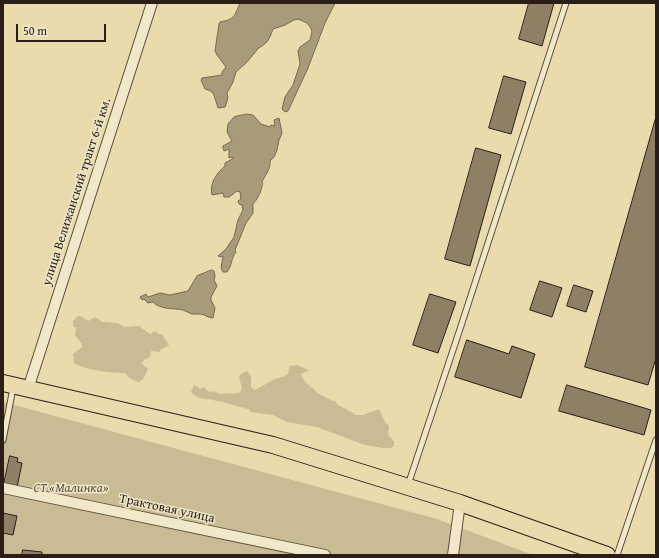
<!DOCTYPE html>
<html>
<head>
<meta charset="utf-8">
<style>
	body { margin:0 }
	#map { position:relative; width:659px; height:558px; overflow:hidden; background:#e9dbac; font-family:"Gentium Book Plus",serif }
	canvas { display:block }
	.frame { position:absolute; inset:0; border:4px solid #2b1e19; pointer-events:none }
	.scale { position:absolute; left:16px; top:24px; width:90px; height:18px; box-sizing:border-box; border:2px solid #2b1e19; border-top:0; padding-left:5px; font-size:12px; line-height:14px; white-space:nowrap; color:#2b1e19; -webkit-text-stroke:3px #f1e8c9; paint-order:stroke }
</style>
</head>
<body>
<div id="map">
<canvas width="659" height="558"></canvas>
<div class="frame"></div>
<div class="scale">50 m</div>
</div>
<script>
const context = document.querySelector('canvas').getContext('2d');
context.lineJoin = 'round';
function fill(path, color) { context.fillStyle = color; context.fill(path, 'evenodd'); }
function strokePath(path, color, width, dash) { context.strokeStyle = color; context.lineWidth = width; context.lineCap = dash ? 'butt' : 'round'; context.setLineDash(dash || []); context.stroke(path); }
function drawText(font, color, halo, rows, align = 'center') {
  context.font = font + ' "Gentium Book Plus",serif'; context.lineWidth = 3; context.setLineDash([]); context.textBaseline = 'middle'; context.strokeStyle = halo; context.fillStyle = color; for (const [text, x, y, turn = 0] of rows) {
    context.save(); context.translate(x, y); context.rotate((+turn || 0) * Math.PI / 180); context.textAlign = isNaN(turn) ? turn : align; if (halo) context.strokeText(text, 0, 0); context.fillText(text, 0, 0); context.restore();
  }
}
const green = new Path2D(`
	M78,316H80L88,321L95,317L102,322L117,323L125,327L139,326L150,334L155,331L159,334H162L169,345L160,350V352L151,351L150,357L144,360L142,364L148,369L143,379L139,382C133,381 129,378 125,373C112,373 85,370 74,363L73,354L82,347V344L75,335L76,328L73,326V321Z
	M297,365L308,370V371L301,374C305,386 312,385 318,394C325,395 329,401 335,401L338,405L353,413L355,415H363L379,409L385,422L389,426L388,434L394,442V446L391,448H383L365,445L317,427L287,422L273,415L250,412L249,409C238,407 228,403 217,401C208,398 198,401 191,392L194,385L197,386L200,389L204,387L209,392L214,391L219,394L239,393L242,389L239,376L241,374L247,371L251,376V387L255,390L275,379L285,376L288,373L290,366Z
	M3,402L437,519L533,555H3Z`);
const water = new Path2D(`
	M240,3H335L325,23L308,68L288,111L285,112L282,109L285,97L293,85L300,64L298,51L300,47L310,40L312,32L311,28L307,23L298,19L294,20L285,25L273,29C269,40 268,43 257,49V50L247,62L236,72L233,82L227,93L228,98L225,107L218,108L214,95L211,91L205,89L201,80L202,78L222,75V72L226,67L217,55L215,51L219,24L220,22C235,19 234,17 240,3Z
	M247,114L253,115L261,124L270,127L271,125L275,126L274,120L279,118L282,133L279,140L277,150L274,157L270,161C271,168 266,174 263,180C261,185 264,181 262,186C261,192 257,200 253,204V213L246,223L235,250L236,252C231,258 232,266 227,272H223L221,268L223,256L220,257L218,256L226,249L234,237L238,220L243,210L242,205L239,204L238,201L241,199L240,192L237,191L229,197H224L223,193L212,195C209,183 217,173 225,166V163L234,158L232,157L229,158V149L224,151L223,148V146L232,141L227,132L228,124L234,117Z
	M212,270L214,271L215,276L214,280L217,286L211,297V300L215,308L213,318C208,318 206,315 201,314C198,314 195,314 192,314C189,313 186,311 183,310C174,308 160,310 153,302L148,303L144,299L142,300L140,297L146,294L148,297L160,293L170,295L188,291L197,276Z`);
const building = new Path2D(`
	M529,3H554L542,46L519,39Z
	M504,76L526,82L511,134L489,128Z
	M656,117V358L648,385L585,367Z
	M476,148L501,155L470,266L445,259Z
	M540,281L562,288L552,317L530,310Z
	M574,285L593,291L586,312L567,306Z
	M430,294L456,302L438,353L413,345Z
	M467,340L509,354L512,346L535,354L521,398L455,377Z
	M567,385L651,410L644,435L559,411Z
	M10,456L18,458L17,462L22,463L17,487L4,484Z
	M3,513L17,516L13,535L3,533Z
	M23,550L42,552V555H22Z`);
const service = new Path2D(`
	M3,440L13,388
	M408,485L461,326L566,3
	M617,555L656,440`);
const minor = new Path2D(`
	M28,389L152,3
	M3,488L325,555
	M453,555L460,503`);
const primary = new Path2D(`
	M3,383L273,445L460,503L607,555`);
const streetNames = [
	["улица Велижанский тракт 6-й км.",77,192,-72],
	["Трактовая улица",167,509,12]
];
const parkNames = [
	["CТ «Малинка»",71,489]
];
fill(green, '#c9bb93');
fill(water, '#a89b7a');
strokePath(water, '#766953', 1);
fill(building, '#8e8065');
strokePath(building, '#2b1e19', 1);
strokePath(service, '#5a4d3e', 7);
strokePath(minor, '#5a4d3e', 12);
strokePath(primary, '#2b1e19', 18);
strokePath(service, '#f1e8c9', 5);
strokePath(minor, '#f1e8c9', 10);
strokePath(primary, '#e9dbac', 16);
drawText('13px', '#2b1e19', '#f1e8c9', streetNames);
drawText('italic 13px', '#5a4d3e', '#f1e8c9', parkNames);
</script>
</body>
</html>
